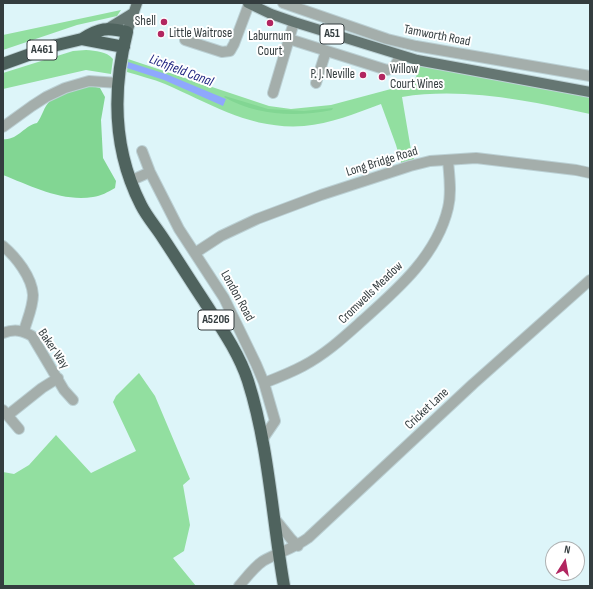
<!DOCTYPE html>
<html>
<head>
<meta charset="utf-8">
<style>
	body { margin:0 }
	#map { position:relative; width:593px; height:589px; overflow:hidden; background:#ddf5f9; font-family:"Sofia Sans Condensed",sans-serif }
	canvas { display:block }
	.frame { position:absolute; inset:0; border:4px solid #343d3f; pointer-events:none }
	.north { position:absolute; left:545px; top:541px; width:40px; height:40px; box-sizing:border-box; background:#fff; border:1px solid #aeb1b2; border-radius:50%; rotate:11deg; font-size:11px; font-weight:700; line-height:16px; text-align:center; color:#343d3f }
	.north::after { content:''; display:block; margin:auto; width:14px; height:18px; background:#b22660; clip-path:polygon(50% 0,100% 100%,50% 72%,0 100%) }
</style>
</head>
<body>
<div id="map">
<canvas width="593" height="589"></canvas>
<div class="frame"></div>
<div class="north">N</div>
</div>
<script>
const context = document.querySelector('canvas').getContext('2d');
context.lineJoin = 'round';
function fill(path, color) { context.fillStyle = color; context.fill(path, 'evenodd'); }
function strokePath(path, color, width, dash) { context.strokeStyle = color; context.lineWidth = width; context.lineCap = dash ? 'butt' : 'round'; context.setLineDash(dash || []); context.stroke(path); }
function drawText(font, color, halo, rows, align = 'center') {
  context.font = font + ' "Sofia Sans Condensed",sans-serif'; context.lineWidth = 4; context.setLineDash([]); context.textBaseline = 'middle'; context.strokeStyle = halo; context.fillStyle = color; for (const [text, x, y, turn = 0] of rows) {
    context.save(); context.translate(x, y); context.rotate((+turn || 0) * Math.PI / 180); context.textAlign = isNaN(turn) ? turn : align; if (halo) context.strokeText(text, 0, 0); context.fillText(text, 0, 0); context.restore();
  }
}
const green = new Path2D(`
	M121,10L117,16L77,25L3,50V35Z
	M86,50C96,51 106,51 113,59L111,74L86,70L3,89V73L73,51Z
	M128,59L269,106L291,109L331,105L391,89L402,84L414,83L420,65L590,95V114C529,101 464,87 402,97L411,150L415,162L402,166L396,145L381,104C356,113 330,124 304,126C251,130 211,104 165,84C153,79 140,76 127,72Z
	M139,373L155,396L190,479L183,485L190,525L184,551L173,558L196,586H3V472L14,474L29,465L56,435L91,473L136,451L113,402L116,396Z`);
const forest = new Path2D(`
	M92,86L100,88L105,97L101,120L103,158L116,181L115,188C108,192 101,196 93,197C62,202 31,186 3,175V139C17,141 25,125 37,123C42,117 44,106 50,101C58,92 81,88 92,86Z
	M225,96L268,109L304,111L333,108L332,110C296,117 257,116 224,97Z`);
const water = new Path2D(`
	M128,62L166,74L226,99L223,106L164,80L127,68Z`);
const minor = new Path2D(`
	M283,3L387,39L416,46L590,76
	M294,22L289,39L387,70L394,68L400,56
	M185,40L222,52L230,51L234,44L249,4
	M316,83L326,51
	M273,93L289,39
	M3,127L32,106L46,97L65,88L89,81L119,83
	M142,151L150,172L179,229L224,298L256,364L264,383L275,421L262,440
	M130,181L150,172
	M3,246C16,257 32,277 33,295C33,307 27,320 24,331
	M195,253L221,236L257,219L321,195L410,166L430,161L476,158L576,170L590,173
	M3,333C14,329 22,330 32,336L64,390L73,400
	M264,383C277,378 290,373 303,366C326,354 344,337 363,320C398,289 437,255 448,208C452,192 449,175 448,160
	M3,410L19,429
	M8,415L42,388L58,378
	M275,519L291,539L298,546
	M239,586C246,578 254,567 263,561C279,552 293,549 308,538L473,384L590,280`);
const major = new Path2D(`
	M248,3L271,14L294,22L417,60L590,92
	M107,29L133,13
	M127,32L137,3`);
const highway = new Path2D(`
	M82,39C100,28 107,27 127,32C112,91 113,150 141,205C147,217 156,227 163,238C177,259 190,280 204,301C220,326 239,353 248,381C269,447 272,518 284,586
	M3,64L53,46L82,39L124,47`);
const markers = [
	[164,22,4,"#b22660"],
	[270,23,4,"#b22660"],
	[161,34,4,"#b22660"],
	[363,75,4,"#b22660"],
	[382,77,4,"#b22660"]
];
const shields = [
	[332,34,24],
	[42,50,30],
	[216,320,36]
];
const shieldNames = [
	["A51",332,34],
	["A461",42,50],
	["A5206",216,320]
];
const poiNames = [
	["Shell",156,22],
	["Little Waitrose",169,34,"left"],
	["Laburnum",270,37,"center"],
	["Court",270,52,"center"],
	["Willow",390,70,"left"],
	["Court Wines",390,85,"left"],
	["P. J. Neville",355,75]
];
const streetNames = [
	["Tamworth Road",437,36,11],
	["Long Bridge Road",382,162,-17],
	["Cromwells Meadow",371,293,-44],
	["London Road",237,296,61],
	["Baker Way",53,349,56],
	["Cricket Lane",427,409,-43]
];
const waterNames = [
	["Lichfield Canal",181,71,21]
];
fill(green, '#92dfa0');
fill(forest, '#82d693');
fill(water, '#8fa8fd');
strokePath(minor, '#bbd0d4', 12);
strokePath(major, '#bbd0d4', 12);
strokePath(highway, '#bbd0d4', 14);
strokePath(minor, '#a4aeab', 10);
strokePath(major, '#657672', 10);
strokePath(highway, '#4f635e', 12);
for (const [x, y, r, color] of markers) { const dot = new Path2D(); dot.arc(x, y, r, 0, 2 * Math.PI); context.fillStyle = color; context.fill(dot); strokePath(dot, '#fff', 1.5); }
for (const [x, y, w] of shields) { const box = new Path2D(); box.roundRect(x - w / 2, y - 10, w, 20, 3); context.fillStyle = '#fff'; context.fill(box); strokePath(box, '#343d3f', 1); }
drawText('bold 12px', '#343d3f', null, shieldNames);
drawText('13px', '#343d3f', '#fff', poiNames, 'right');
drawText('13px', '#343d3f', '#fff', streetNames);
drawText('italic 14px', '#181e7d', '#fff', waterNames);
</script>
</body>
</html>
